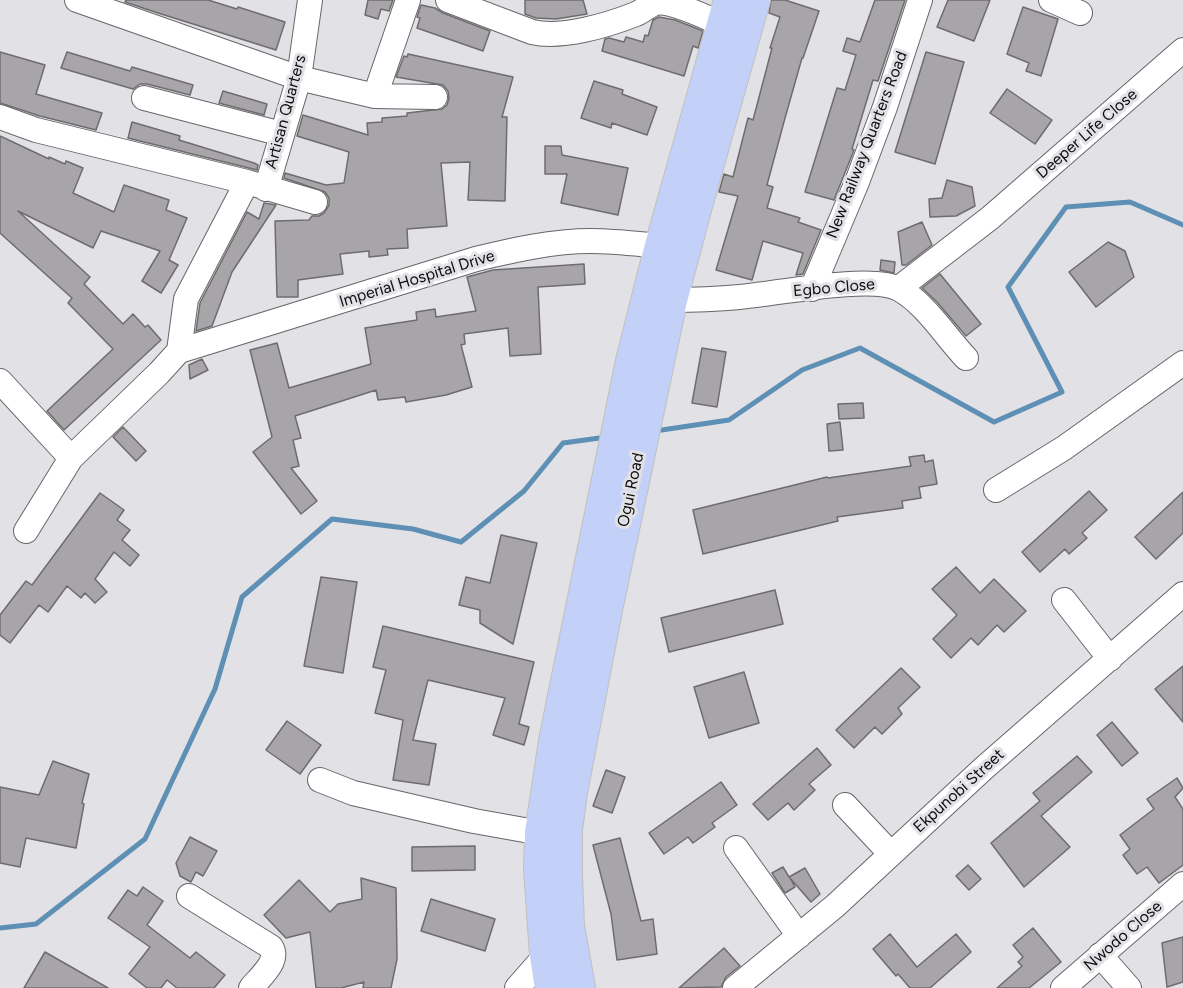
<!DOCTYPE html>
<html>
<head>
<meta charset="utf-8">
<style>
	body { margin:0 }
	canvas { display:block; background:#e2e1e5 }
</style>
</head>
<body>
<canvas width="1183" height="988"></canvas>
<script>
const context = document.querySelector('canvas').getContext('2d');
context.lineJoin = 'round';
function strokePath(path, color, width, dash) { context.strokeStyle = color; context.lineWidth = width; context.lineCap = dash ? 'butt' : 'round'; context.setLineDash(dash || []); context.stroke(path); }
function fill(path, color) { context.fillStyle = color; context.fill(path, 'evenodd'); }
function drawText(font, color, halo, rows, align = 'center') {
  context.font = font + ' Figtree,sans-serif'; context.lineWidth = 6; context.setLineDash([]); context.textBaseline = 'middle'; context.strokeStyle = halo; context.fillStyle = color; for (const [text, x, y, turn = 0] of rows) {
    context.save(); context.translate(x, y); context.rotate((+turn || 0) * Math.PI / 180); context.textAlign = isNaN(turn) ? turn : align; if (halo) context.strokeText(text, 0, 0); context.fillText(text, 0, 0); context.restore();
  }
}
const stream = new Path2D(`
	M655,431L729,420L802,370L860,348L994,422L1062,392L1008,287L1066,207L1130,202L1183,225
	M0,928L36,924L145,839L215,689L242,597L332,519L413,529L461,542L524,491L563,443L607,437`);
const building = new Path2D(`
	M126,0H208L237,9L238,7L285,22L276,50L158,13L125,2Z
	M368,0H393L389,11L381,9L378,19L365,15Z
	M525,0H583L587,14L556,19L536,18L525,14Z
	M771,0H785L819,11L803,58H802L785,118L767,185L773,187L767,208L800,218L798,222L821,230L803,274L796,275L803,253L763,241L752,280L716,270L738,196L719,192L724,174L733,177L748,118L753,120L772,48H770L780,17L769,13Z
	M875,0H905L878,81L873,80L852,149L854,150L834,200L805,192L837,88L845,90L856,55L843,51L847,38L860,42Z
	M948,0H990L974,41L937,27Z
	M421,5L435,8L443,13L490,31L483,51L417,28L420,18L417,17Z
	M1023,7L1058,19L1041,76L1026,71L1029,63L1007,54Z
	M659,17L675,20L703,31L698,48L693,46L684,76L602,51L605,39L609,38L624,42L626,37L643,42L645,35L648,36L653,20Z
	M0,52L45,65L36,94L102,113L96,130L40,116L0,103Z
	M67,52L130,71L132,67L193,85L190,95L147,84H140L133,89L61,68Z
	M926,52L964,62L935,164L895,152Z
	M408,54L513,77L502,117H507L505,201L468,200L470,162L441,163L447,226L407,229L408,248L387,249L388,255L369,257V251L340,254L343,274L298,280V297H277L275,221L309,220L312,216H319L324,213L329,205V198L325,192L284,178L285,173L326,185L344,183L349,152L297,136L303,115L368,135L367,123L382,122V118L407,116V113L442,109L447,105L449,98L448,91L443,85L396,77L404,56L407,57Z
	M594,81L623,90L622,94L657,107L647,135L612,123L611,128L581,118Z
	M1007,89L1052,120L1035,144L990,113Z
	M223,91L267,104L264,115L219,103Z
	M132,122L180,136L179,140L254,163L258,165L257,170L128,138Z
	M0,136L49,159V157L65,164L66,161L83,168L73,193L114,212L124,185L169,200L166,210L187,218L169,260L178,265L161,293L142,281L160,251L101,231L93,248L18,211L90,277L84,284L123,324L133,314L145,327L148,325L161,340L64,430L47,411L113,349L68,303L72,298L0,233Z
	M545,146H561L562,155L628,168L618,215L561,203L567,174H545Z
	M947,180L972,187L975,206L956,216L930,217L929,199L942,198Z
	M264,203L276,205L232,272L212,326L196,331L200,303L247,212L259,219Z
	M922,222L932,245L906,265H902L898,232Z
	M1108,242L1125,251L1134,277L1096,307L1069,272Z
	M881,260L895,262L894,273L880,270Z
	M584,264L585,284L538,287L541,354L510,356L508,328L464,334L465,344L461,345L472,387L446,395L406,402L405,397L378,400L376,390L295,416L301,438L293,440L299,466L291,468L317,501L301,514L253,452L272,437L250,350L277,343L289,388L371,364L365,328L417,320L416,312L435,309L436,317L476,311L467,277L493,270Z
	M940,274L981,324L966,336L937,302L922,288Z
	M702,348L726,352L717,407L692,403Z
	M202,359L208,370L190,379L189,365Z
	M863,403L864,418L839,419L838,404Z
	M840,422L843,450L829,451L827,424Z
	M123,427L146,451L136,461L113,437Z
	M924,455L925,462L933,460L937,484L919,487L921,498L902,501L903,508L837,517L838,521L703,554L693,510L827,477L828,478L911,466L909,457Z
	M1089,491L1107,510L1082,533L1087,538L1069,554L1065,549L1040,572L1022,552Z
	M1183,492V533L1156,559L1135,537Z
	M100,493L124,510L117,520L130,530L122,540L139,555L130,566L114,552L95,579L107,592L95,603L85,593L81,598L67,586L48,612L39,605L10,643L0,635V615L26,581L32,585Z
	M501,535L537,543L513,644L480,623V610L459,605L466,577L490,583Z
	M956,567L980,593L994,579L1026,611L1004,632L997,625L978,645L971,638L951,658L933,639L957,615L932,589Z
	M321,577L357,582L343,673L304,666Z
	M775,590L783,624L669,652L661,618Z
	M383,626L534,662L519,724L529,727L524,745L493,735L505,698L428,680L413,740L436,744L429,785L393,780L403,720L375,713L386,670L373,667Z
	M1183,666V722L1155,689Z
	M901,668L920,687L898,708L902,714L882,734L875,727L854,748L836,730Z
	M744,672L759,723L709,738L694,687Z
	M287,721L321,745L300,774L266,750Z
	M1112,722L1138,753L1122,766L1097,735Z
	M817,748L831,765L809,784L815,790L794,810L788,803L768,820L753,804Z
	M1077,756L1092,772L1041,816L1070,847L1024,887L991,843L1040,801L1033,793Z
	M53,761L89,774L82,803L84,804L76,848L26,838L20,867L0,863V787L39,795Z
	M606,770L625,777L612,813L593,806Z
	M1177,778L1183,788L1175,797L1183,809V865L1159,883L1147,867L1137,874L1123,855L1130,849L1120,835L1154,809L1147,799Z
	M721,782L737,805L712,823L715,827L693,843L688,837L664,854L649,833Z
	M190,837L217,851L203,876L196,872L191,882L180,876L176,863Z
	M620,838L641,921L653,919L657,954L617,960L611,914L593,845Z
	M475,846V870L412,871V847Z
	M968,865L981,879L969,890L956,876Z
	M783,867L789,877L805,868L820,894L811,902L790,878L795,887L785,893L772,873Z
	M361,878L396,888L397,959L391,988H363L364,982L341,988H316L310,932L286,938L264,915L299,880L330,912L338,904L362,899Z
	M143,887L163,901L147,925L190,958L196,952L225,975L214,988H177L167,980L161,988H147L129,974L150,947L108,918L128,890L137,896Z
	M431,899L495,919L485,951L421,931Z
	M1033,928L1061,962L1029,988H997L1022,966L1018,962L1023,957L1013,945Z
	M890,934L917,967L956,934L971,952L930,988H910L898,974L896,976L873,949Z
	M1183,937V982L1167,987L1162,943Z
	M724,948L740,966L726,977L721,987L679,988Z
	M45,952L108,988H24Z`);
const minor = new Path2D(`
	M77,0L299,78L375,96
	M408,0L375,96L435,97
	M448,0L532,32C562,39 608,25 636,14C643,11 649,5 656,3C671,0 707,18 722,24
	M1051,0L1080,13
	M144,98L282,134
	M0,117L36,130L247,182L315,202
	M266,189L299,78L310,0
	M899,288L990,218L1183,50
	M812,289L857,182L885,107L920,0
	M671,300C694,300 718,299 740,297C775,294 872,274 899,289C925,303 946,337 966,358
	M179,351L476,259C514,250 552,241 591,241C614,241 638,244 661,246
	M0,381L71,458
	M996,490L1064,448L1183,363
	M26,531L71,458L159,373L179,351L186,299L247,182
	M1064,600L1110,659
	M320,780L353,793L474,821L541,833
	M845,805L890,853
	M736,848L799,936
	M189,896L271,947C280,961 260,977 251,988
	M1100,955L1129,988
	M517,988L546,955
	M735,988L835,906L984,768L1183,594
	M1063,988L1183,884`);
const major = new Path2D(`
	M551,988L546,955L540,869L541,833L555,741L632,361L661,246L730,0
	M579,988L568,926L566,876V830L571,792L606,610L671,300L696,206L754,0`);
const streetNames = [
	["Artisan Quarters",286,112,-75],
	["Deeper Life Close",1087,134,-41],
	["New Railway Quarters Road",867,145,-69],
	["Imperial Hospital Drive",417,279,-17],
	["Egbo Close",834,288,-5],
	["Ogui Road",631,490,-78],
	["Ekpunobi Street",959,791,-42],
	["Nwodo Close",1123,936,-41]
];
strokePath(stream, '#5e8fb4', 5);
fill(building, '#a8a5a8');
strokePath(building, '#6f6c6f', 1.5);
strokePath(minor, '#676669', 26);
strokePath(major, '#c0c0c0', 34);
strokePath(minor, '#fff', 24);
strokePath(major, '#c3d0f7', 32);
drawText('16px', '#0d0d0e', '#e2e1e5', streetNames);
</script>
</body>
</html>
